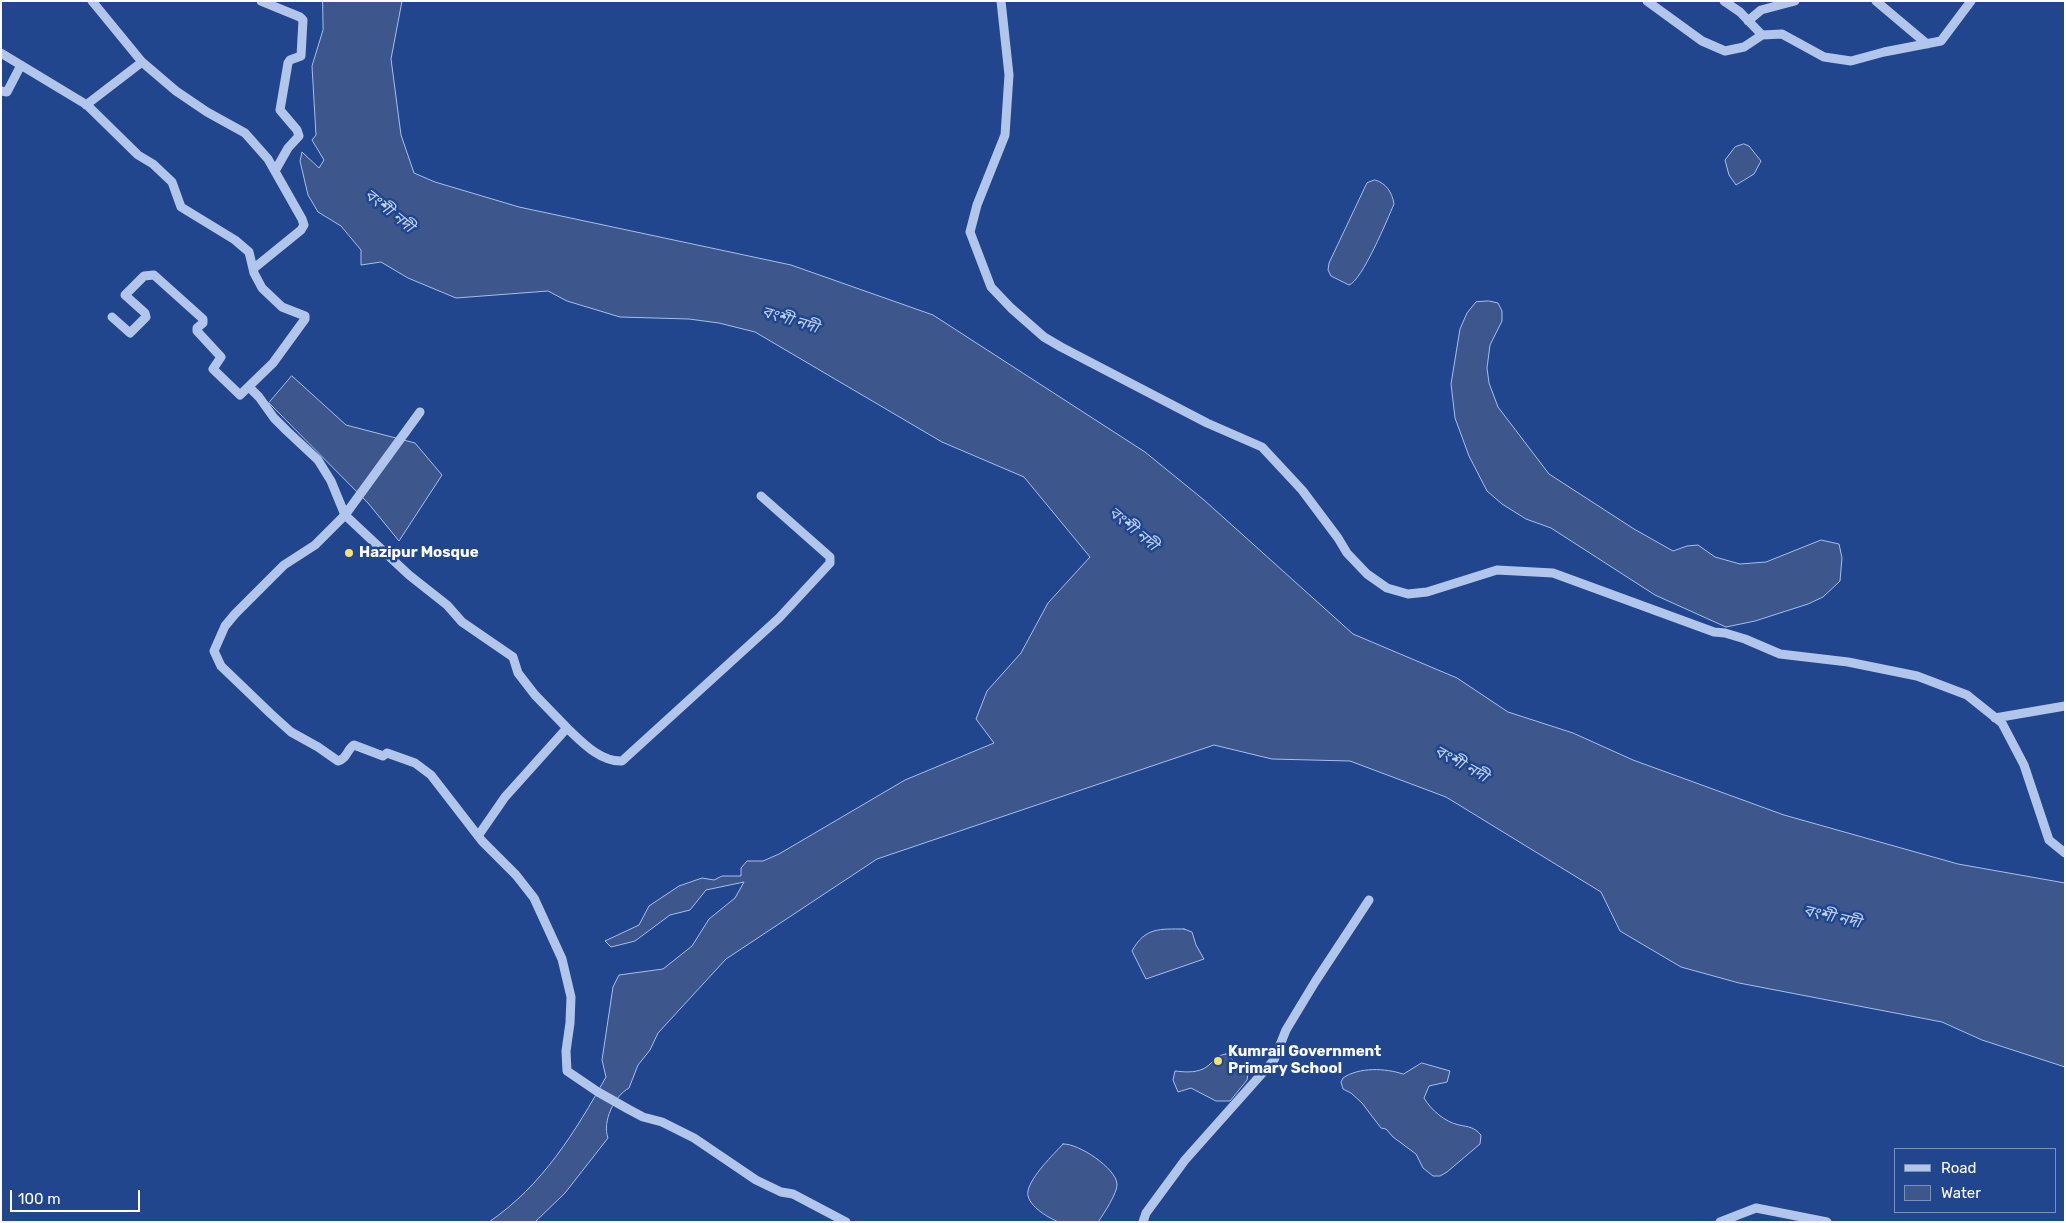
<!DOCTYPE html>
<html>
<head>
<meta charset="utf-8">
<style>
	body { margin:0 }
	#map { position:relative; width:2066px; height:1223px; overflow:hidden; background:#22468e; font-family:Rubik,sans-serif }
	canvas { display:block }
	.frame { position:absolute; inset:0; border:2px solid #fff; pointer-events:none }
	.legend { position:absolute; left:1894px; top:1148px; width:162px; height:65px; box-sizing:border-box; background:#22468e; border:1px solid #7a90bb; margin:0; padding:6px 9px; list-style:none; font-size:15px; color:#fff }
	.legend li { display:flex; align-items:center; gap:10px; height:25px }
	.legend b { width:25px; border:1px solid #7a90bb }
	.scale { position:absolute; left:10px; top:1190px; width:130px; height:22px; box-sizing:border-box; border:2px solid #fff; border-top:0; padding-left:6px; font-size:15px; line-height:18px; white-space:nowrap; color:#fff; -webkit-text-stroke:4px #22468e; paint-order:stroke }
</style>
</head>
<body>
<div id="map">
<canvas width="2066" height="1223"></canvas>
<div class="frame"></div>
<ul class="legend">
<li><b style="height:6px;background:#b2c6ec"></b>Road</li>
<li><b style="height:14px;background:#3d568b"></b>Water</li>
</ul>
<div class="scale">100 m</div>
</div>
<script>
const context = document.querySelector('canvas').getContext('2d');
context.lineJoin = 'round';
function fill(path, color) { context.fillStyle = color; context.fill(path, 'evenodd'); }
function strokePath(path, color, width, dash) { context.strokeStyle = color; context.lineWidth = width; context.lineCap = dash ? 'butt' : 'round'; context.setLineDash(dash || []); context.stroke(path); }
function drawText(font, color, halo, rows, align = 'center') {
  context.font = font + ' Rubik,"Noto Sans Bengali",sans-serif'; context.lineWidth = 5; context.setLineDash([]); context.textBaseline = 'middle'; context.strokeStyle = halo; context.fillStyle = color; for (const [text, x, y, turn = 0] of rows) {
    context.save(); context.translate(x, y); context.rotate((+turn || 0) * Math.PI / 180); context.textAlign = isNaN(turn) ? turn : align; if (halo) context.strokeText(text, 0, 0); context.fillText(text, 0, 0); context.restore();
  }
}
const water = new Path2D(`
	M323,1H402L391,59L401,135L414,173L435,182L519,207L791,265L933,315L1145,452L1204,500L1353,634L1457,678L1508,712L1573,733L1633,760L1784,815L1958,864L2065,883V1067L1982,1040L1942,1022L1739,983L1681,967L1620,931L1601,892L1446,797L1350,761L1272,759L1214,745L877,859L726,959L658,1033L650,1050L638,1065L629,1088C614,1096 602,1122 608,1138L565,1193L535,1222H489C543,1185 575,1132 606,1077L602,1060L613,987L619,975L663,969L692,946L709,919L735,898L744,882L706,890L690,910L670,915L635,941L611,947L605,941L639,925L649,906L679,886L702,878L714,880L722,876H741V868L747,861H763L779,854L905,780L994,743L976,719L987,691L1021,653L1048,603L1090,557L1024,477L942,442L755,332L719,323L689,319L620,317L567,301L548,291L456,298L408,278L381,262L361,265V250L341,226L318,212L308,195L300,161L302,152L319,168L324,160L312,140L316,135L312,66L323,30Z
	M1744,144L1749,146L1761,161L1754,174L1736,185L1729,175L1725,160L1735,147Z
	M1375,180C1386,183 1392,192 1394,204C1388,218 1362,281 1349,285L1331,276L1328,270L1329,263L1365,187L1367,183Z
	M1489,301L1498,303L1502,311V321L1490,345L1487,368L1489,383L1498,407L1549,474L1634,529L1673,551L1687,546L1698,545L1715,557L1740,564L1766,562L1821,540L1839,544L1842,558L1840,581L1823,597L1808,604L1755,621L1726,627L1655,595L1551,528L1526,519L1502,504L1487,491L1469,456L1455,418L1451,384L1460,329L1467,313L1476,302Z
	M292,376L346,425L415,443L442,475L399,541L368,503L269,403Z
	M1184,929L1192,932L1196,945L1204,959L1146,979L1132,951C1145,927 1160,929 1184,929Z
	M1226,1054L1248,1073L1247,1080L1230,1101H1216L1191,1088L1178,1092L1173,1080L1175,1071C1184,1072 1194,1073 1203,1069C1212,1065 1215,1055 1226,1054Z
	M1422,1063L1450,1071L1447,1082L1429,1086L1424,1098C1431,1110 1445,1122 1459,1125C1469,1127 1474,1127 1481,1135L1480,1144L1447,1172L1440,1176H1433L1423,1168L1416,1154L1393,1137L1386,1129L1381,1128L1362,1103L1351,1093L1343,1089L1341,1082L1343,1078C1359,1067 1385,1068 1403,1074Z
	M1063,1144C1078,1143 1116,1168 1117,1184C1118,1192 1103,1215 1098,1222C1088,1222 1068,1223 1059,1222C1048,1218 1025,1204 1028,1191C1031,1176 1053,1155 1063,1144Z`);
const minor = new Path2D(`
	M92,1L142,62L176,91L207,112L245,133L268,159L302,219L304,225L301,230L253,269
	M261,1L300,17L303,20L301,56L290,60L288,63L280,110L297,130L299,136L288,148L275,171
	M1001,1L1009,75L1005,135L977,205L970,232L991,287L1011,308L1044,337L1061,347L1207,423L1262,447L1302,490L1338,538L1347,553L1367,574L1387,588L1408,594L1427,592L1497,570L1553,573L1714,632L1725,633L1745,639L1780,654L1848,662L1917,676L1967,695L2002,723L2024,765L2049,840L2065,853
	M1647,1L1702,41L1725,51L1744,47L1762,35L1782,34L1824,57L1851,61L1884,52L1941,41L1971,1
	M1724,1L1740,12L1762,35
	M1876,1L1927,44
	M1748,21L1761,10L1795,1
	M1,53L87,105L138,155L153,164L172,182L181,207L235,240L249,252L254,273L262,288L282,307L305,316V319L273,363L240,395L213,369L221,357L197,331V328L203,323V319L154,275L144,276L125,295L145,313L146,317L130,333L112,317
	M1,91L7,92L21,65
	M86,105L142,62
	M249,387L259,397L274,418L287,431L318,460L331,481L345,515L409,575L447,605L462,622L513,657L518,673L535,695L567,728L505,797L478,836
	M420,412L345,515L315,545L284,565L235,614L225,626L214,651L221,666L271,714L291,732L318,747L338,761C347,759 347,749 354,745L383,756L387,753L415,763L431,775L482,841L516,875L534,898L562,959L571,997L570,1023L566,1051L567,1071L598,1092L628,1109L643,1117L662,1122L694,1138L756,1180L781,1192L793,1194L846,1222
	M1995,718L2065,706
	M567,728C582,742 600,762 622,761L779,618L830,563V557L761,496
	M1143,1222L1146,1213L1185,1160L1274,1060L1286,1030L1315,982L1369,900
	M1720,1222L1756,1208L1827,1222`);
const markers = [
	[349,553,5,"#f8e074"],
	[1218,1061,5,"#f8e074"]
];
const poiNames = [
	["Hazipur Mosque",359,553],
	["Kumrail Government",1228,1052],
	["Primary School",1228,1069]
];
const waterNames = [
	["বংশী নদী",389,211,39],
	["বংশী নদী",790,320,17],
	["বংশী নদী",1133,529,40],
	["বংশী নদী",1461,764,29],
	["বংশী নদী",1832,917,13]
];
fill(water, '#3d568b');
strokePath(water, '#a6bfed', 1);
strokePath(minor, '#b2c6ec', 9);
for (const [x, y, r, color] of markers) { const dot = new Path2D(); dot.arc(x, y, r, 0, 2 * Math.PI); context.fillStyle = color; context.fill(dot); strokePath(dot, '#22468e', 2); }
drawText('bold 15px', '#fff', '#22468e', poiNames, 'left');
drawText('italic 16px', '#bed0f3', '#22468e', waterNames);
</script>
</body>
</html>
